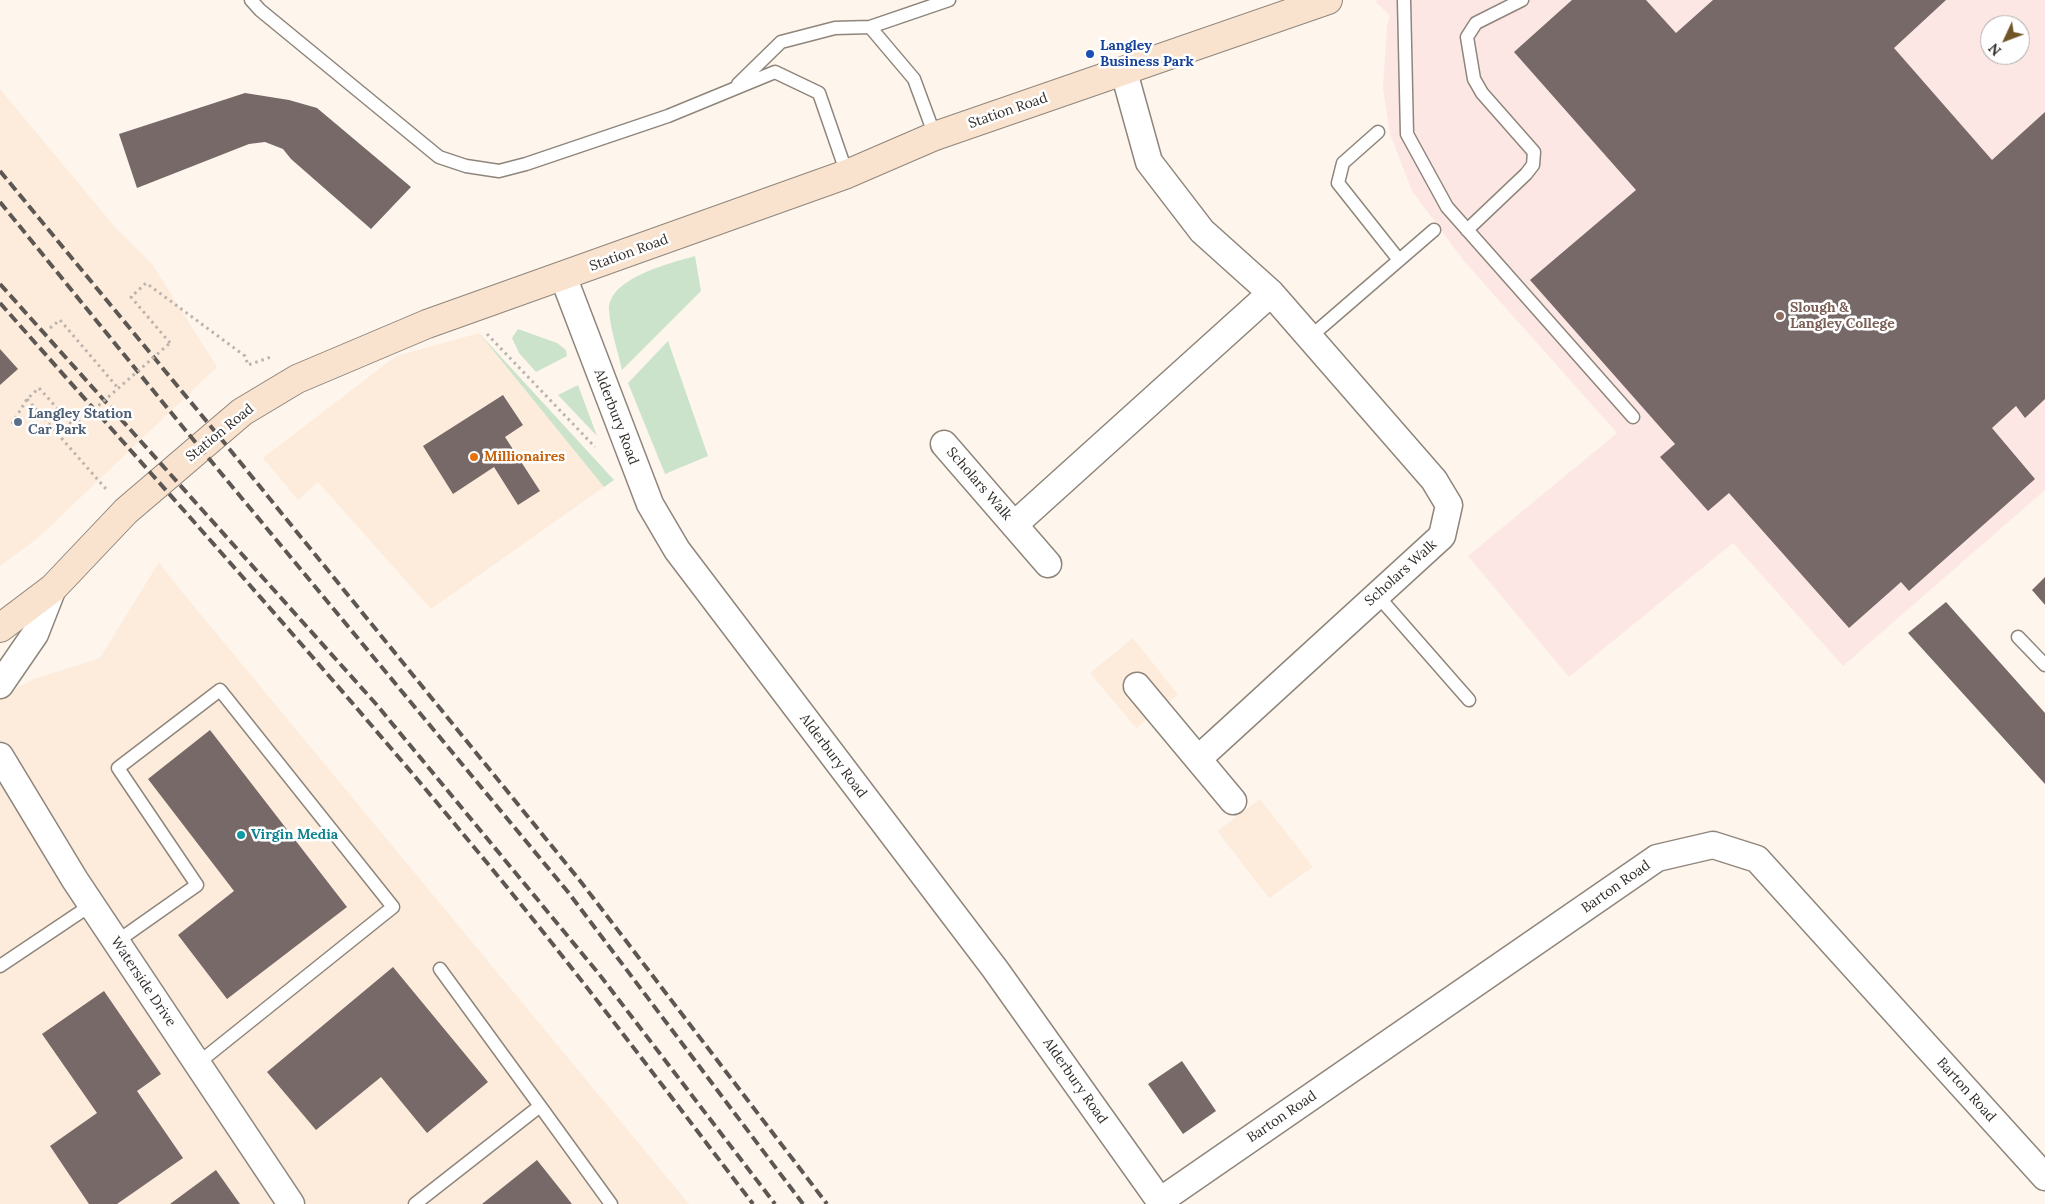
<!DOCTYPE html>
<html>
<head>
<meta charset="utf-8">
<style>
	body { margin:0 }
	#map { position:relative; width:2045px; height:1204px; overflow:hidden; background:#fef5ed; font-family:Lora,serif }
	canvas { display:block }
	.north { position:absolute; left:1980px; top:15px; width:50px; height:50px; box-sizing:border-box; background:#fff; border:1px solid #adaba9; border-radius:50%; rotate:227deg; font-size:14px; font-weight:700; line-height:20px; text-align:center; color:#312d29 }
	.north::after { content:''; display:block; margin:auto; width:18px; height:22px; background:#705627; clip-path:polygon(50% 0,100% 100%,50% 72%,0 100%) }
</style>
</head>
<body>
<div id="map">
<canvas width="2045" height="1204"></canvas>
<div class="north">N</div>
</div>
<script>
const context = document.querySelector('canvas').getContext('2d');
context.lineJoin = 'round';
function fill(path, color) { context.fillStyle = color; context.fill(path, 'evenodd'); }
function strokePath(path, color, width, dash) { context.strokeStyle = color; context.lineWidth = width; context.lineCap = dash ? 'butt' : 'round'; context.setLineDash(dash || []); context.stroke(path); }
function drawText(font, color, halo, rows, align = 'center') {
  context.font = font + ' Lora,serif'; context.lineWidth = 5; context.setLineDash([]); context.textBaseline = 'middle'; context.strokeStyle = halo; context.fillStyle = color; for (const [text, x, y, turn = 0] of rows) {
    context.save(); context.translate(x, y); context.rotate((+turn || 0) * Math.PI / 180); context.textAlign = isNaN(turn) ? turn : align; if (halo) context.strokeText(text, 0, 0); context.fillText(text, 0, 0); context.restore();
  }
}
const built = new Path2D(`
	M0,89L115,227L152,264L217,367L38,538L0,566Z
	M479,333L604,487L431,609L318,482L298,500L263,458L396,356Z
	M159,562L178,587L689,1204H0V696L34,679L100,658Z
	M1133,638L1178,695L1136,728L1090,673Z
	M1260,799L1313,867L1269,898L1217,831Z`);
const education = new Path2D(`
	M1378,0H2045V490L1843,666L1733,543L1569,677L1468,556L1617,433L1464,261L1412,191L1390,134L1383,88L1387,26L1390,16L1375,1ZM1990,25H2020V55H1990Z`);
const green = new Path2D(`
	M695,256L701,291L622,370C618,351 610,329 609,310C608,278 671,263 695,256Z
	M518,329L557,343L566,350L567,356L536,372L519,353L512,338Z
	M479,333L614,480L604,487Z
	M668,341L708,456L665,474L628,383Z
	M578,385L597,436L558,395Z`);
const building = new Path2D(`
	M1572,0H1646L1676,33L1713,0H1946L1894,48L1992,160L2045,112V399L2025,418L2016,406L1992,428L2035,479L1909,591L1901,582L1849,628L1729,493L1708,511L1660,457L1675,444L1530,280L1636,190L1514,52Z
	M245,93L289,100L317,108L411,187L371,229L291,159L283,149L265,142L249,144L137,188L119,134Z
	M0,349L18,369L0,385Z
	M503,395L523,425L505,437L540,491L518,505L494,467L453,494L423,446Z
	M2045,577V605L2032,590Z
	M1946,602L2045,713V784L1908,633Z
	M210,730L347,907L227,999L178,935L234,891L148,779Z
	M393,967L488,1082L427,1133L381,1077L316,1130L267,1072Z
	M104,991L161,1074L137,1091L183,1158L117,1204H89L50,1146L97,1113L42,1034Z
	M1182,1061L1216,1111L1183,1134L1148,1084Z
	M537,1160L572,1204H482Z
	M216,1170L240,1204H170Z`);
const path = new Path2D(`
	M50,328L60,320L118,388
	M487,334L595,447
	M170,343L131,297L146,283L245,356L248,365L271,357
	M27,399L106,489
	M12,424L27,399L39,388L74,427`);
const service = new Path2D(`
	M251,0L260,10L439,157L466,166L499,171L526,164L668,116L775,72L819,93L847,174
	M1404,0L1407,134L1447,207L1633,417
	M870,27L949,0
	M738,84L781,42L835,28L870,27L914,79L935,136
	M1378,132L1343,163L1338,183L1399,260
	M1467,230L1526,174L1533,165L1534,152L1482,93L1474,79L1467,37L1476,23L1522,0
	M1310,337L1434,230
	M1377,595L1469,700
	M2018,637L2045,665
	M116,942L197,885L118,768L220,690L393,907L197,1064
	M0,966L91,905
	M440,969L540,1106
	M415,1204L540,1106L611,1204`);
const minor = new Path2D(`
	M1124,72L1149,162L1202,231L1271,293L1434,480L1449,505L1442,536L1198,759
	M563,276L650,504L677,550L995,969L1162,1204
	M944,444L1048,564
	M1014,525L1271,293
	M0,685L35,634L53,588
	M1137,686L1233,801
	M0,756L75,880L291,1204
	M1160,1201L1657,858L1713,845L1757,859L2045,1177`);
const secondary = new Path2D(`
	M0,628L53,588L126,511L242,412L297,379L427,324L847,174L935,136L1328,0`);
const rail = new Path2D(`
	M0,171L227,446L581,882L827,1204
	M0,202L182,426L568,892L803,1204
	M0,284L376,704L599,974L775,1204
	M0,303C159,483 320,661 473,846C570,962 661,1084 753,1204`);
const pathBridge = new Path2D(`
	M74,427L170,343`);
const markers = [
	[1090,54,5,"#1a4fb4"],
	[1780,316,5,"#8d6e63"],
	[18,422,5,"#5c6f8a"],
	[474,457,5,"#e8710a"],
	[241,835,5,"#0f9aa8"]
];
const transitNames = [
	["Langley",1100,46],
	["Business Park",1100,62]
];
const streetNames = [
	["Station Road",1008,111,-19],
	["Station Road",629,253,-20],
	["Alderbury Road",616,417,69],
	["Station Road",220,433,-39],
	["Scholars Walk",979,484,49],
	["Scholars Walk",1401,573,-42],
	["Alderbury Road",833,756,53],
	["Barton Road",1616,887,-35],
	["Waterside Drive",143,982,56],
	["Alderbury Road",1075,1081,55],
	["Barton Road",1966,1090,48],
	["Barton Road",1282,1117,-34]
];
const educationNames = [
	["Slough &",1790,308],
	["Langley College",1790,324]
];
const serviceNames = [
	["Langley Station",28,414],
	["Car Park",28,430]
];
const foodNames = [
	["Millionaires",484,457]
];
const cultureNames = [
	["Virgin Media",251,835]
];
fill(built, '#fdecdc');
fill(education, '#fde7e5');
fill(green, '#cce3cb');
fill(building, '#766968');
strokePath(service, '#8e857b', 15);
strokePath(minor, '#8e857b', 29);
strokePath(secondary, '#8e857b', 30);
strokePath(path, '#bbb3ad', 3, [2.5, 4]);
strokePath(service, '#fff', 12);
strokePath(minor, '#fff', 26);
strokePath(secondary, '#fae3ce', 28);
strokePath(rail, '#5c5753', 4, [10, 5]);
strokePath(pathBridge, '#bbb3ad', 3, [2.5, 4]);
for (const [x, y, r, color] of markers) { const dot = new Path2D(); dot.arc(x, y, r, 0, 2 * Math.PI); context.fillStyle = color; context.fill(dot); strokePath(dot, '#fff', 2); }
drawText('bold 14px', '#164399', '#fff', transitNames, 'left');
drawText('14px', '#312d29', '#fff', streetNames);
drawText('bold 14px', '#785e54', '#fff', educationNames, 'left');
drawText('bold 14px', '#4e5e75', '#fff', serviceNames, 'left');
drawText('bold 14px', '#c56008', '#fff', foodNames, 'left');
drawText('bold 14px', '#0d838f', '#fff', cultureNames, 'left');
</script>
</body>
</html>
